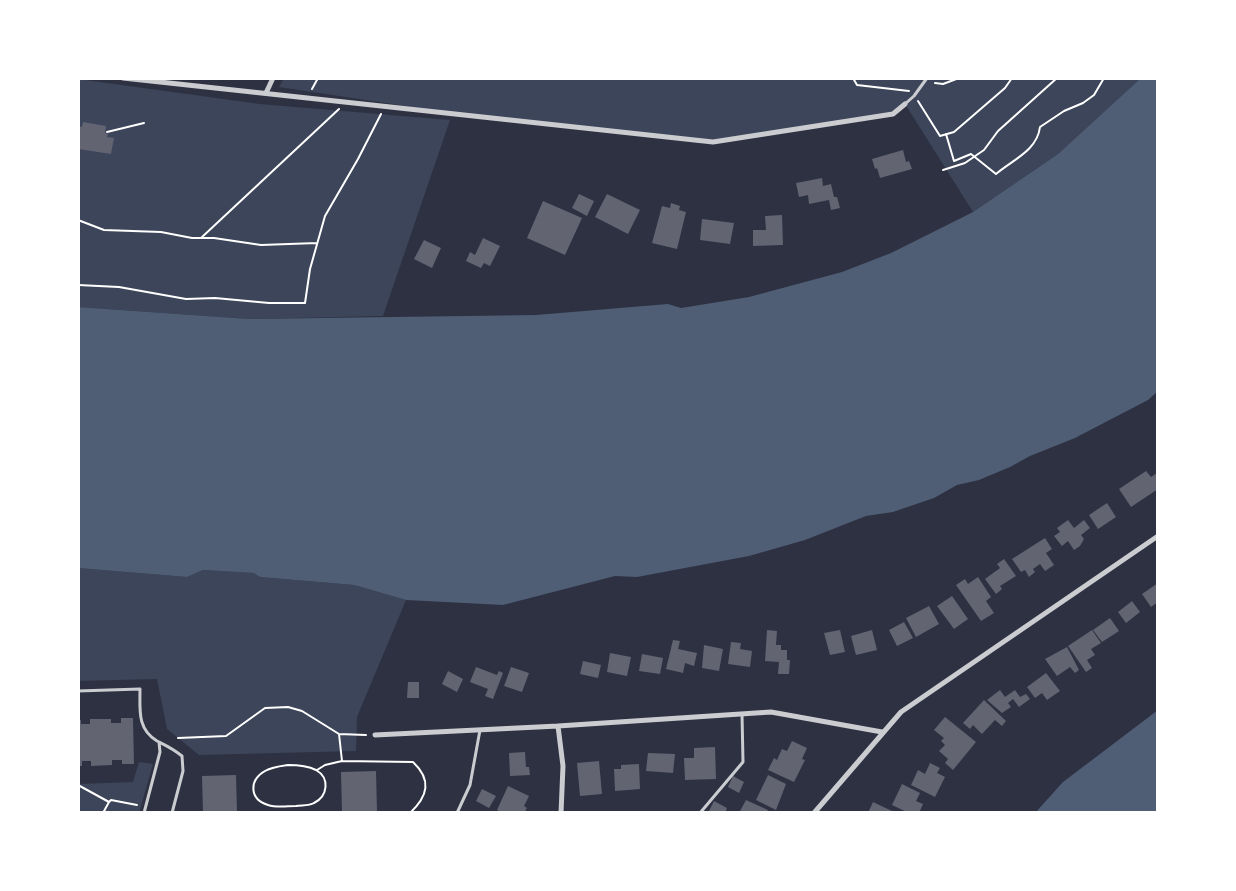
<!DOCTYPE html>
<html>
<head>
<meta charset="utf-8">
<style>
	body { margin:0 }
	#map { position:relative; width:1236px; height:891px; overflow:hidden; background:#2d3142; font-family:"Archivo Narrow",sans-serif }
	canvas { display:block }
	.frame { position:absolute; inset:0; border:80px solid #fff; pointer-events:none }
</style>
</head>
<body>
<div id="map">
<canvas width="1236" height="891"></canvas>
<div class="frame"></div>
</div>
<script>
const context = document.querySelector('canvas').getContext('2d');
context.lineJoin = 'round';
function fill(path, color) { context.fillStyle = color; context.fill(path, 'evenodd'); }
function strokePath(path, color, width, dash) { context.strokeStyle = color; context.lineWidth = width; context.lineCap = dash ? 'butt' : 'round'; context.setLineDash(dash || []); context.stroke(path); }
const green = new Path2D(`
	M284,78H1141L1058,154L973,212L905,104L893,114L713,142L452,113L279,87Z
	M78,79L260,104L450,120L383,316L249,319L78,307Z
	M78,568L187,577L203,570L255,573L260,577L354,585L406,600L357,717L356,751L199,755L167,729L157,679L78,681Z
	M139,762L153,764L139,813H78V784L133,782Z`);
const water = new Path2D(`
	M1141,78H1158V391L1148,400L1075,438L1030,456L1010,467L979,480L957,485L934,498L893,512L866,516L805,540L749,556L637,577L615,576L503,605L406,600L354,585L260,577L254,573L203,570L187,577L78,568V307L249,319L536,315L668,304L681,308L749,297L842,272L891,253L973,212L1058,154Z
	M1158,710V813H1035L1063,782Z`);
const building = new Path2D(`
	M83,122L106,126L105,133L108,134L107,137L114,138L111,154L78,149V126L82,127Z
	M903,150L906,162L909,161L912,169L880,178L877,168L875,169L872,159Z
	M822,178L823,186L831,184L834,197H837L840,208L831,210L829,200L809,204L808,195L799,197L796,183Z
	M579,194L594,201L587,216L572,208Z
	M607,194L640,210L628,234L595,217Z
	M543,201L582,218L565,255L527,238Z
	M671,203L680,206L679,210L686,212L677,249L652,243L662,206L670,208Z
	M782,215L783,245L753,246V230H766L765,216Z
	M702,219L734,223L730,244L700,240Z
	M483,238L500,246L490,266L484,263L481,268L466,261L470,252L475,255Z
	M424,240L441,248L432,268L414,259Z
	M1146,471L1151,477L1157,473L1158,475V489L1131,507L1119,489Z
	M1107,503L1116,517L1098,529L1089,515Z
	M1068,520L1074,528L1084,520L1090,528L1081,535L1084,539L1080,546L1074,550L1068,541L1062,546L1054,536L1060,532L1057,528Z
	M1045,538L1052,549L1046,553L1054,565L1045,571L1040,564L1033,569L1035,572L1029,577L1025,570L1021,572L1012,559Z
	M1004,559L1016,576L1000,586L1002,589L996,594L985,579L1000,568L997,564Z
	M978,577L991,597L986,601L994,613L981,621L956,585L965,579L968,584Z
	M1158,583V602L1151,607L1142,594Z
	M952,596L968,619L954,629L937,606Z
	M1132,601L1140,612L1126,623L1118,612Z
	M929,606L939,624L916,637L906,618Z
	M1110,618L1119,631L1102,642L1093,630Z
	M904,622L913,638L897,646L889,630Z
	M767,630L777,631L776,645H781V650H787V660H790L789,674H778L779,662L765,661Z
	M840,630L845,652L830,655L824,633Z
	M872,630L877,650L856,655L851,636Z
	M1092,630L1101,643L1091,649L1095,655L1087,660L1092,668L1086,672L1068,646Z
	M673,640L680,641L678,649L697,653L694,666L685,663L683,673L666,669Z
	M731,642L741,643L740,649L752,651L750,667L728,664Z
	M704,645L723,649L719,671L702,668Z
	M1067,647L1079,670L1075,673L1070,667L1057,676L1045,659Z
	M610,653L631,657L627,676L607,672Z
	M642,654L663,658L660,674L639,671Z
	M583,661L601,665L598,678L580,674Z
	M476,667L497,675L499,671L503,673L493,699L485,696L488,689L470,682Z
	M511,667L529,673L522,692L504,686Z
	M448,671L463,679L457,692L442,684Z
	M1046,673L1060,691L1047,700L1042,693L1035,698L1027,687Z
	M408,682H419V698H407Z
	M1000,690L1005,697L1015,690L1020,697L1026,694L1030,699L1019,707L1013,699L1008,703L1011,707L1002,713L987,700Z
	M984,700L1006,721L1002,726L995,720L982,734L973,725L970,729L963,723Z
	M945,717L976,742L953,770L945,763L948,759L939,751L945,745L941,741L944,738L934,730Z
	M121,718H133L134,764H122V760H112V765L91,766V761H82V766H78V720H81V724H90V719H111V723H121Z
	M792,741L807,748L802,759L805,760L794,782L768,770L774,758L777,760L782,749L787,751Z
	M715,747L716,779L685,780L684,758H694V748Z
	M525,752L526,767H529L530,775L510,776L509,753Z
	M648,753L675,754L673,773L646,771Z
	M599,761L602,794L580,796L577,763Z
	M930,763L940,768L937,773L945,777L935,797L911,785L918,770L925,774Z
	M639,764L640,789L615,791L614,769H621V765Z
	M376,771L377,813H342L341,772Z
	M236,775L237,813H203L202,776Z
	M768,775L786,784L776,810L756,800Z
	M733,776L744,782L739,793L728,787Z
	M902,784L920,793L916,801L923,804L919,813H909L892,805Z
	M508,786L529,796L524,806L527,808L524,813H503L497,810Z
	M482,789L496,796L489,808L476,801Z
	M746,800L768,810L766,813H739Z
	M714,801L727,808L725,813H708Z
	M873,802L892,811L891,813H868Z`);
const path = new Path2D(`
	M818,78H823
	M853,78L857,85L909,91
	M935,83L943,84L959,78
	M312,89L318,78
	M918,101L940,136L954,132L1005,88L1012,78
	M107,132L144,123
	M946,134L954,161L971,154L996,174C1012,160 1037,151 1040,127L1064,111L1083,103L1094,95L1104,78
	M943,170L965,163L984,150L998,131L1057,78
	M78,220L104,230L161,232L192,238H214L261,245L317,243
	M201,238L339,109
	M78,285L119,287L186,299L215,298L269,303H305L310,269L325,216L358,159L381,114
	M339,734L342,761
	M178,738L226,736L265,708L288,707L302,711L339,734L366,735
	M288,765C297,765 308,766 316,770C330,778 328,796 314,803C309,806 302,805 296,806C287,806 277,808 268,805C249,799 249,780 265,771C272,767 281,766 288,765Z
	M317,770L325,765L342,761L413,762C432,780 428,796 410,813
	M78,785L109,802L111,800L137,805
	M103,813L109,802`);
const service = new Path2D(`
	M905,104L914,96L927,78
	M78,691L140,689C140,710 137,729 157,741C167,746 172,748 182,756L183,771L172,813
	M144,813L160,752L159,742
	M457,813L470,785L480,730
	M700,813L743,762L742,714`);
const minor = new Path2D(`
	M123,78L713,142L893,114L905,104
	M266,93L273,78
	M558,726L563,766L561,813
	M375,735L558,726L771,712L882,732
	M814,813L901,712L1158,536`);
fill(green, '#3c4559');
fill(water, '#4f5d75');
fill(building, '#626471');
strokePath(path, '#fff', 2);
strokePath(service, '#caccd0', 3);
strokePath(minor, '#caccd0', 5);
</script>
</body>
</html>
